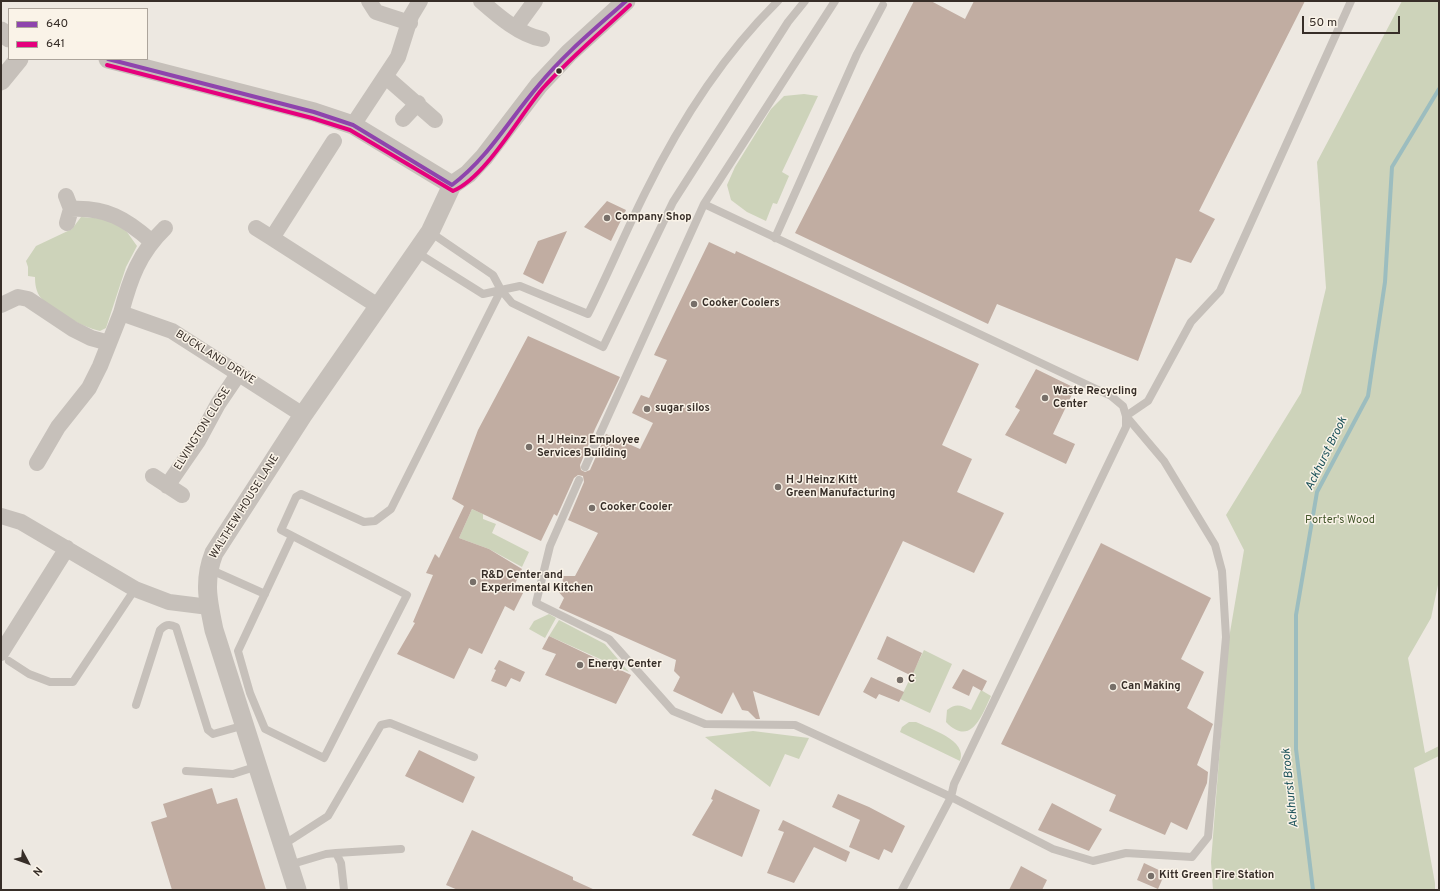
<!DOCTYPE html>
<html>
<head>
<meta charset="utf-8">
<style>
	body { margin:0 }
	#map { position:relative; width:1440px; height:891px; overflow:hidden; background:#ede8e1; font-family:Overpass,sans-serif }
	canvas { display:block }
	.frame { position:absolute; inset:0; border:2px solid #372e28; pointer-events:none }
	.legend { position:absolute; left:8px; top:8px; width:140px; height:52px; box-sizing:border-box; background:#faf3e8; border:1px solid #aca49b; margin:0; padding:5px 7px; list-style:none; font-size:12px; color:#372e28 }
	.legend li { display:flex; align-items:center; gap:8px; height:20px }
	.legend b { width:20px; border:1px solid #aca49b }
	.north { position:absolute; left:8px; top:843px; width:40px; height:40px; -webkit-text-stroke:3px #faf3e8; paint-order:stroke; rotate:131deg; font-size:11px; font-weight:700; line-height:16px; text-align:center; color:#372e28 }
	.north::after { content:''; display:block; margin:auto; width:14px; height:18px; background:#372e28; clip-path:polygon(50% 0,100% 100%,50% 72%,0 100%) }
	.scale { position:absolute; left:1302px; top:16px; width:98px; height:18px; box-sizing:border-box; border:2px solid #372e28; border-top:0; padding-left:5px; font-size:12px; line-height:14px; white-space:nowrap; color:#372e28; -webkit-text-stroke:3px #faf3e8; paint-order:stroke }
</style>
</head>
<body>
<div id="map">
<canvas width="1440" height="891"></canvas>
<div class="frame"></div>
<ul class="legend">
<li><b style="height:5px;background:#8e44ad"></b>640</li>
<li><b style="height:5px;background:#e5007d"></b>641</li>
</ul>
<div class="north">N</div>
<div class="scale">50 m</div>
</div>
<script>
const context = document.querySelector('canvas').getContext('2d');
context.lineJoin = 'round';
function fill(path, color) { context.fillStyle = color; context.fill(path, 'evenodd'); }
function strokePath(path, color, width, dash) { context.strokeStyle = color; context.lineWidth = width; context.lineCap = dash ? 'butt' : 'round'; context.setLineDash(dash || []); context.stroke(path); }
function drawText(font, color, halo, rows, align = 'center') {
  context.font = font + ' Overpass,sans-serif'; context.lineWidth = 3; context.setLineDash([]); context.textBaseline = 'middle'; context.strokeStyle = halo; context.fillStyle = color; for (const [text, x, y, turn = 0] of rows) {
    context.save(); context.translate(x, y); context.rotate((+turn || 0) * Math.PI / 180); context.textAlign = isNaN(turn) ? turn : align; if (halo) context.strokeText(text, 0, 0); context.fillText(text, 0, 0); context.restore();
  }
}
const green = new Path2D(`
	M1402,1H1439V580L1431,618L1408,658L1425,753L1439,746V756L1414,768L1435,883V890H1213L1211,862L1228,644L1244,550L1226,515L1301,393L1326,288L1317,162Z
	M804,94L818,96L782,172L789,176L777,204L773,203L766,221L747,212L731,200L727,185L735,167L771,109L784,96Z
	M81,217L109,219L127,232L137,246L126,267L106,328L100,331C82,327 54,311 41,298C36,292 35,284 35,277L28,276V267L26,261L36,246L72,229Z
	M472,509L483,514V519L496,524L492,533L529,552L522,567L489,549L459,538Z
	M549,614L556,618L545,638L529,629L534,621Z
	M559,620L605,644L629,672L549,636Z
	M924,650L952,664L930,713L900,699Z
	M981,690L991,696C982,715 971,748 946,722L947,710C956,703 961,705 971,710Z
	M909,722H916C930,729 968,740 960,761L900,732L902,727Z
	M753,731L809,738L799,759L785,754L770,787L705,737Z`);
const stream = new Path2D(`
	M1313,890L1296,749V615L1317,492L1368,396L1385,282L1392,167L1439,89`);
const building = new Path2D(`
	M914,1H931L965,19L974,1H1305L1199,211L1215,219L1191,263L1176,258L1138,361L997,304L988,324L795,233Z
	M607,201L626,210L611,241L584,227Z
	M567,231L543,284L523,274L538,241Z
	M709,242L735,254L736,251L979,364L942,445L972,459L957,492L1004,513L974,573L903,541L819,716L753,691L760,719H756L748,711L742,710L733,692L722,714L673,691L680,677L674,671L676,660L559,608L564,598L556,589L563,583L562,576H575L598,533L568,520L584,482L583,476L578,475L574,478L557,516L554,514L541,541L472,509L459,538L489,549L522,569L513,588L523,593L514,611L505,606L482,654L469,648L454,679L397,654L415,623L413,622L433,575L426,573L435,554L439,558L464,506L452,499L478,430L528,336L620,377L595,429L580,465L581,470L585,472L590,470L606,434L640,449L653,423L632,413L641,395L649,398L667,360L654,355Z
	M1036,369L1075,388L1053,434L1075,444L1066,464L1005,435L1020,410L1015,407Z
	M1101,543L1211,598L1181,659L1204,672L1187,708L1213,724L1197,765L1208,772L1207,783L1187,830L1171,822L1165,835L1109,811L1116,795L1001,744Z
	M549,636L631,675L616,704L545,675L556,654L542,649Z
	M887,636L922,653L912,676L877,659Z
	M499,660L525,672L520,682L511,678L506,687L491,681L496,670L494,669Z
	M963,669L987,681L982,691L973,686L969,696L952,688Z
	M871,677L904,692L899,702L879,694L876,699L863,692Z
	M419,750L475,777L463,803L405,776Z
	M212,788L217,804L237,798L266,890H172L151,822L167,817L163,804Z
	M715,789L760,810L742,857L692,835L713,800L711,799Z
	M838,794L869,807L905,826L892,853L884,849L879,860L849,847L860,820L832,807Z
	M1052,803L1102,829L1089,851L1038,830Z
	M783,820L850,852L846,862L814,847L794,883L767,873L784,832L778,830Z
	M472,830L573,877V880L595,890H458L446,885Z
	M1144,863L1165,873L1158,889L1137,880Z
	M1021,866L1047,880L1042,890H1009Z`);
const service = new Path2D(`
	M775,238L857,54L883,5
	M416,252L483,294L501,290L493,275L430,232
	M501,290L512,303L603,347L673,202L788,22L805,1
	M501,290L520,286L588,314C608,274 625,233 645,193C679,124 723,55 778,1
	M1126,416L1148,401L1191,322L1220,291L1351,1
	M585,467L704,204L835,1
	M579,480L550,546L536,603L609,639L673,711L705,724L795,725L951,797L1053,849L1093,861L1126,853L1192,857L1208,837L1226,637L1222,571L1215,545L1164,461L1126,416L1123,406L1111,396L704,204
	M292,536L238,651L250,693L265,729L324,758L407,595L281,530L296,497L301,494L364,522L375,521L391,509L501,290
	M209,569L265,594
	M9,661L29,674L50,682H73L135,589
	M136,705L160,630C165,625 169,623 176,627L208,730L213,734L245,725
	M186,771L233,774L258,766
	M283,845L328,816L381,725L390,723L474,757
	M336,853L401,849
	M289,865L326,854L336,853L341,863L344,890
	M902,890L951,797L954,784L1126,427V416`);
const minor = new Path2D(`
	M369,1L376,12L410,23
	M481,1C498,16 520,35 542,39
	M516,27L535,1
	M386,77L435,120
	M403,119L418,103
	M353,125L398,57L411,16L420,1
	M334,141L272,238L378,306
	M66,196L71,209L67,223
	M71,209C106,207 126,219 151,241
	M256,228L272,238
	M1,305L18,297L28,299L73,329L91,338L109,343
	M121,313C130,279 139,253 165,228
	M37,463L58,427L89,388L100,366L121,313L172,331L303,415
	M153,476L182,495
	M167,486L198,441L218,404L239,373
	M1,516L21,522L135,589L169,602L209,607
	M1,653L67,548`);
const tertiary = new Path2D(`
	M1,31L9,38
	M108,59L314,112L353,125L452,185
	M1,81L19,59
	M297,890L214,630C208,601 203,581 214,553L303,415L430,232L452,185L468,174L484,157L539,85L569,53L626,1`);
const bus1 = new Path2D(`
	M108,59L314,112L353,125L452,185C488,158 509,120 538,86C564,54 596,28 626,1`);
const bus2 = new Path2D(`
	M107,65L312,118L350,130L453,191C486,177 519,116 543,88C570,58 601,32 630,5`);
const markers = [
	[559,71,3.5,"#372e28"],
	[607,218,4,"#776f69"],
	[694,304,4,"#776f69"],
	[1045,398,4,"#776f69"],
	[647,409,4,"#776f69"],
	[529,447,4,"#776f69"],
	[778,487,4,"#776f69"],
	[592,508,4,"#776f69"],
	[473,582,4,"#776f69"],
	[580,665,4,"#776f69"],
	[900,680,4,"#776f69"],
	[1113,687,4,"#776f69"],
	[1151,876,4,"#776f69"]
];
const poiNames = [
	["Company Shop",615,218],
	["Cooker Coolers",702,304],
	["Waste Recycling",1053,392],
	["Center",1053,405],
	["sugar silos",655,409],
	["H J Heinz Employee",537,441],
	["Services Building",537,454],
	["H J Heinz Kitt",786,481],
	["Green Manufacturing",786,494],
	["Cooker Cooler",600,508],
	["R&D Center and",481,576],
	["Experimental Kitchen",481,589],
	["Energy Center",588,665],
	["C",908,680],
	["Can Making",1121,687],
	["Kitt Green Fire Station",1159,876]
];
const streetNames = [
	["BUCKLAND DRIVE",215,358,32],
	["ELVINGTON CLOSE",203,429,-58],
	["WALTHEW HOUSE LANE",245,507,-58]
];
const parkNames = [
	["Porter's Wood",1340,521]
];
const waterNames = [
	["Ackhurst Brook",1327,454,-64],
	["Ackhurst Brook",1291,788,-96]
];
fill(green, '#cdd3ba');
strokePath(stream, '#9cbdbf', 4);
fill(building, '#c1ada2');
strokePath(service, '#c6c0ba', 8);
strokePath(minor, '#c6c0ba', 16);
strokePath(tertiary, '#c6c0ba', 19);
strokePath(bus1, '#8e44ad', 4);
strokePath(bus2, '#e5007d', 4);
for (const [x, y, r, color] of markers) { const dot = new Path2D(); dot.arc(x, y, r, 0, 2 * Math.PI); context.fillStyle = color; context.fill(dot); strokePath(dot, '#faf3e8', 1.5); }
drawText('bold 11px', '#372e28', '#faf3e8', poiNames, 'left');
drawText('11px', '#372e28', '#faf3e8', streetNames);
drawText('11px', '#43562b', '#faf3e8', parkNames);
drawText('italic 12px', '#1c525a', '#faf3e8', waterNames);
</script>
</body>
</html>
